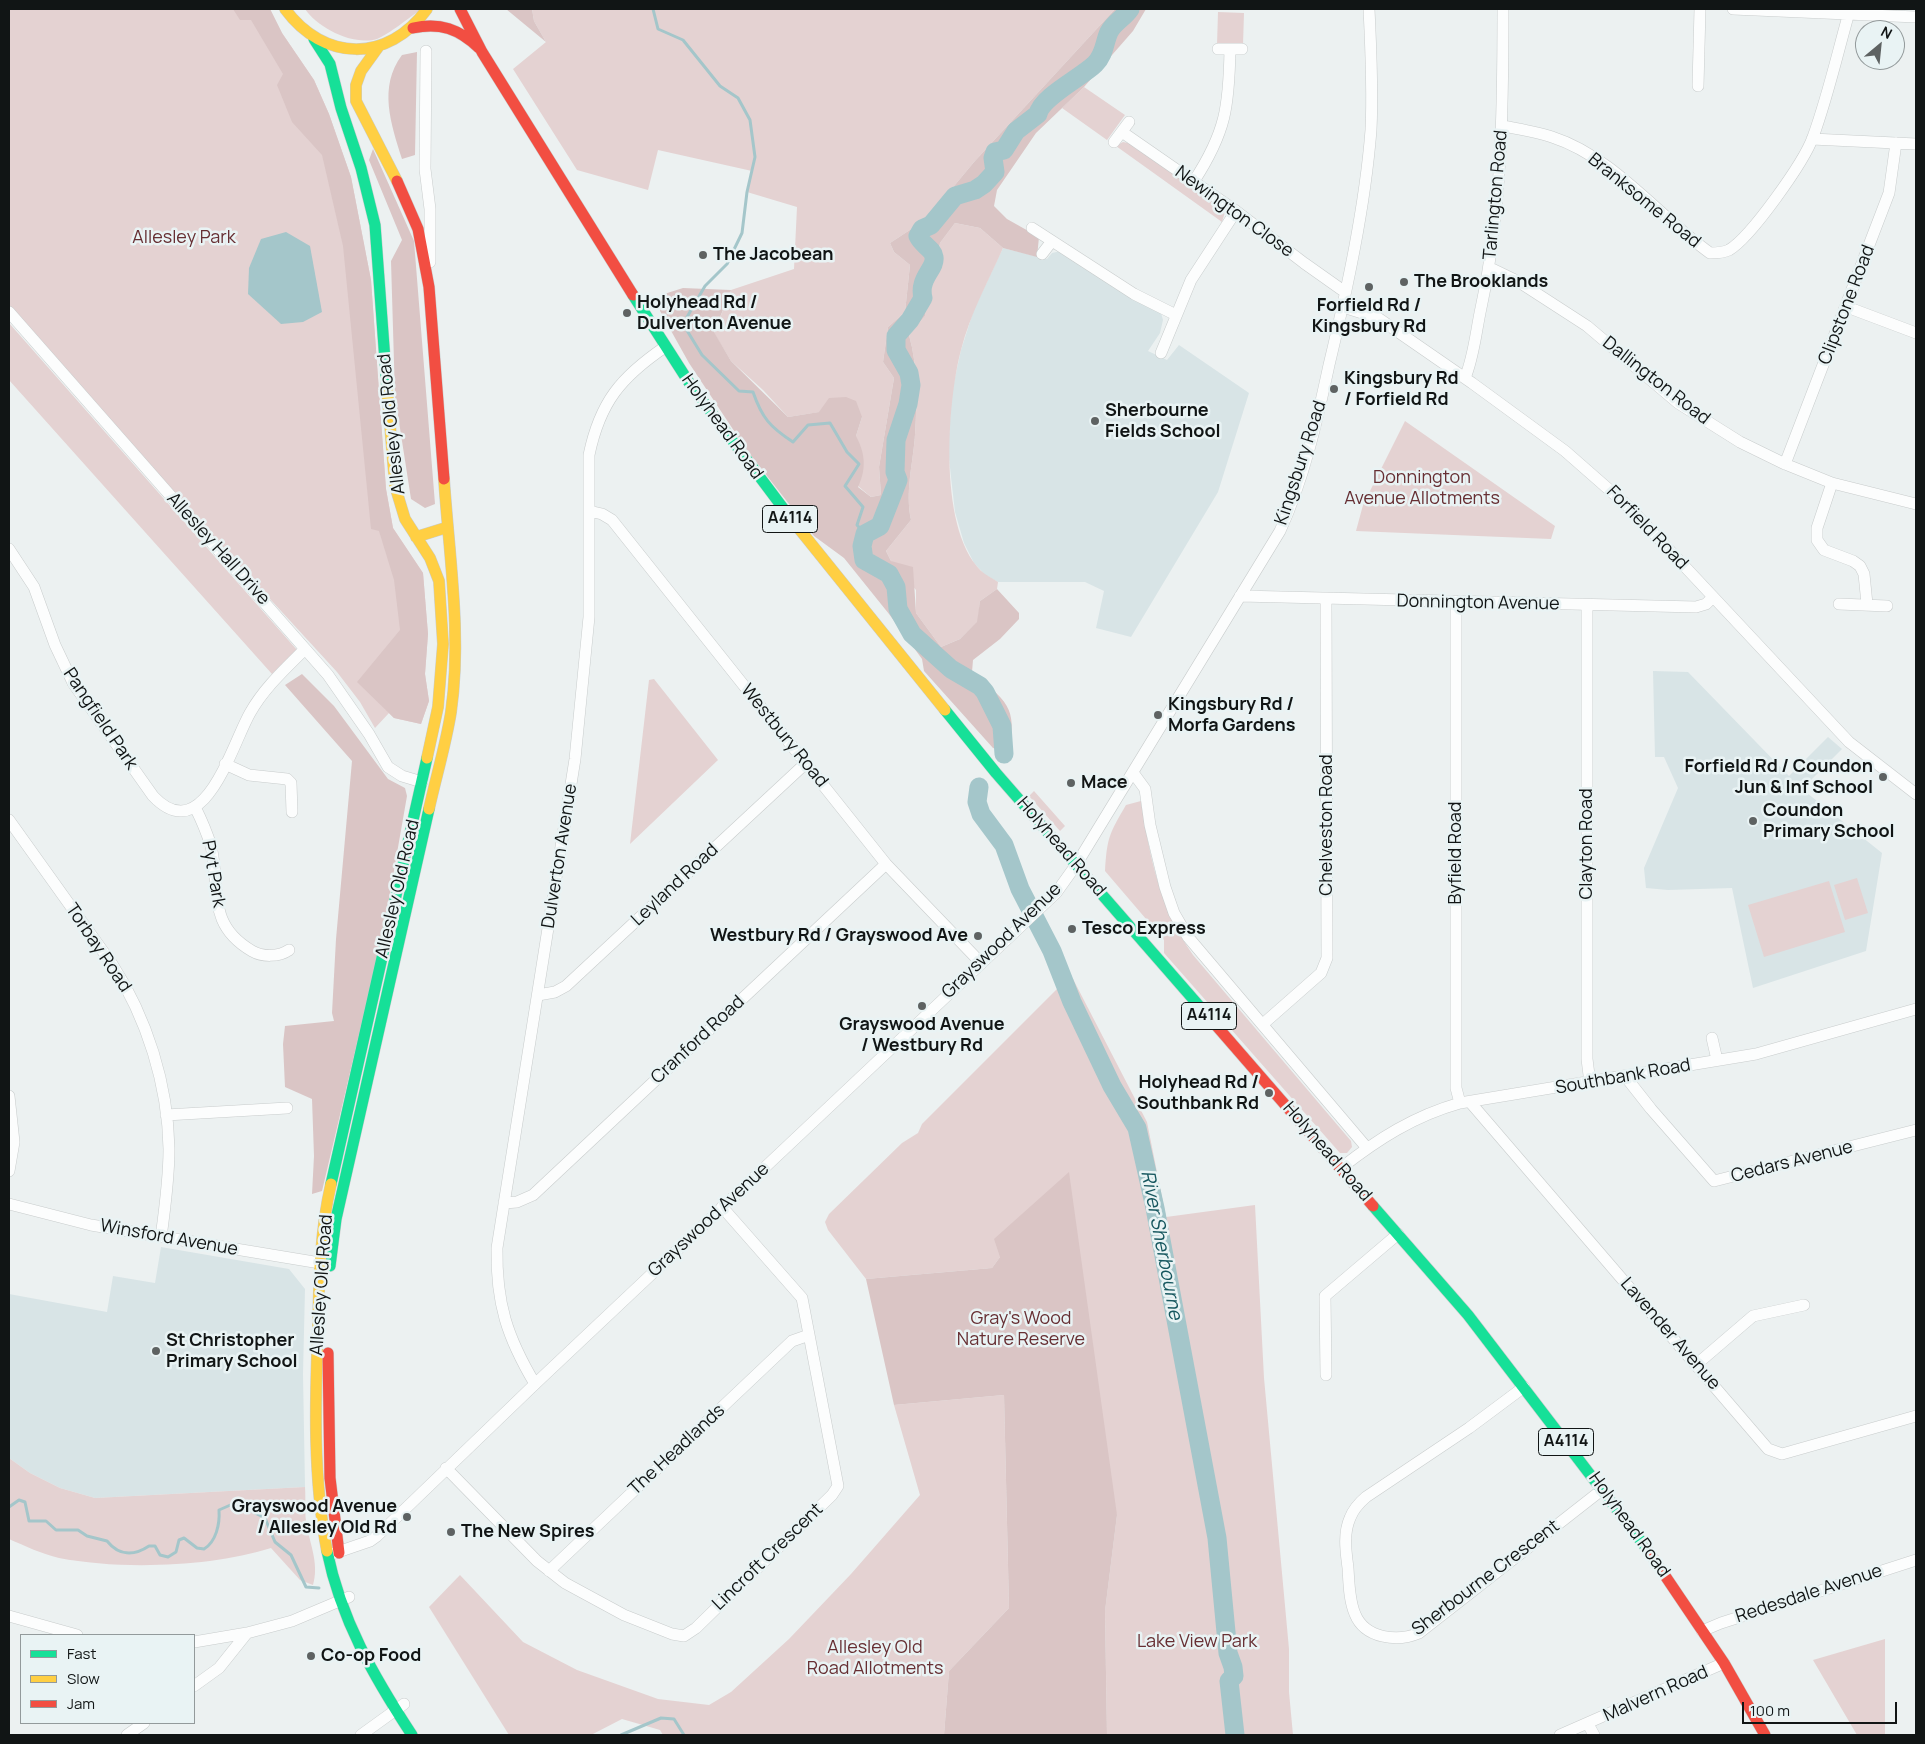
<!DOCTYPE html>
<html>
<head>
<meta charset="utf-8">
<style>
	body { margin:0 }
	#map { position:relative; width:1925px; height:1744px; overflow:hidden; background:#ecf1f1; font-family:Manrope,sans-serif }
	canvas { display:block }
	.frame { position:absolute; inset:0; border:10px solid #111515; pointer-events:none }
	.legend { position:absolute; left:20px; top:1634px; width:175px; height:90px; box-sizing:border-box; background:#e9f3f4; border:1px solid #939a9b; margin:0; padding:6px 9px; list-style:none; font-size:15px; color:#111515 }
	.legend li { display:flex; align-items:center; gap:10px; height:25px }
	.legend b { width:25px; border:1px solid #939a9b }
	.north { position:absolute; left:1855px; top:20px; width:50px; height:50px; box-sizing:border-box; background:#e9f3f4; border:1px solid #939a9b; border-radius:50%; rotate:28deg; font-size:14px; font-weight:700; line-height:20px; text-align:center; color:#111515 }
	.north::after { content:''; display:block; margin:auto; width:18px; height:22px; background:#5e6262; clip-path:polygon(50% 0,100% 100%,50% 72%,0 100%) }
	.scale { position:absolute; left:1742px; top:1702px; width:155px; height:22px; box-sizing:border-box; border:2px solid #111515; border-top:0; padding-left:6px; font-size:15px; line-height:18px; white-space:nowrap; color:#111515; -webkit-text-stroke:4px #e9f3f4; paint-order:stroke }
</style>
</head>
<body>
<div id="map">
<canvas width="1925" height="1744"></canvas>
<div class="frame"></div>
<ul class="legend">
<li><b style="height:6px;background:#16e098"></b>Fast</li>
<li><b style="height:6px;background:#ffcf43"></b>Slow</li>
<li><b style="height:6px;background:#f24e42"></b>Jam</li>
</ul>
<div class="north">N</div>
<div class="scale">100 m</div>
</div>
<script>
const context = document.querySelector('canvas').getContext('2d');
context.lineJoin = 'round';
function fill(path, color) { context.fillStyle = color; context.fill(path, 'evenodd'); }
function strokePath(path, color, width, dash) { context.strokeStyle = color; context.lineWidth = width; context.lineCap = dash ? 'butt' : 'round'; context.setLineDash(dash || []); context.stroke(path); }
function drawText(font, color, halo, rows, align = 'center') {
  context.font = font + ' Manrope,sans-serif'; context.lineWidth = 5; context.setLineDash([]); context.textBaseline = 'middle'; context.strokeStyle = halo; context.fillStyle = color; for (const [text, x, y, turn = 0] of rows) {
    context.save(); context.translate(x, y); context.rotate((+turn || 0) * Math.PI / 180); context.textAlign = isNaN(turn) ? turn : align; if (halo) context.strokeText(text, 0, 0); context.fillText(text, 0, 0); context.restore();
  }
}
const built = new Path2D(`
	M1003,248L1047,259L1052,253L1061,251L1161,313L1163,320L1160,333L1148,351L1167,360L1179,345L1249,393L1218,492L1131,637L1096,628L1104,591L1085,582H998L985,575L974,563L964,543L955,512L951,477L948,449L952,391L961,350L974,309Z
	M1653,671L1688,672L1789,776L1828,737L1842,749L1802,789L1882,853L1866,951L1753,988L1732,888L1668,890L1646,888L1644,868L1678,788L1664,757H1655Z
	M161,1247L289,1269L305,1289L303,1374L305,1487L95,1498L60,1488L30,1473L9,1458V1294L107,1312L113,1276L155,1283Z`);
const green = new Path2D(`
	M9,9H270L282,33L314,80L329,114L351,177L371,280L386,489L393,528L423,573L428,634L425,674L429,701L421,724L394,718L389,713L375,728L360,702L337,672L171,491L9,305Z
	M305,9H422C411,16 388,35 377,39C353,46 318,28 305,9Z
	M532,9H1115L974,162L939,204L919,224L890,243L894,252L910,265L905,312L888,327L883,362L894,378L879,467L881,495L871,497L858,486L856,436L862,417L820,412L788,417L763,390L731,361L714,333L731,290L794,269L797,207L747,192L752,171L658,150L648,190L577,170L513,69L546,42L534,21Z
	M1218,12L1244,13L1243,45H1217Z
	M1084,87L1125,115L1107,140L1062,108Z
	M1123,142L1133,144L1219,205L1225,212L1222,222L1116,146Z
	M955,223L980,228L1003,248C988,282 970,314 961,350C947,403 937,536 985,574C989,577 994,579 998,582L997,589L980,601L978,622L960,639L941,647L916,613V590L891,561L886,551L911,520C905,491 913,464 915,435C917,403 918,366 909,335L925,316L940,243Z
	M9,323L297,650L272,674L9,380Z
	M1405,421L1555,526L1551,539L1356,531L1363,505Z
	M654,679L718,760L630,844L649,680Z
	M1034,791L1065,826L1060,831L1029,796Z
	M1141,801C1150,858 1159,906 1193,955L1351,1141L1352,1147L1347,1153H1340L1164,953V940L1105,871C1107,838 1109,834 1126,805Z
	M1857,878L1868,913L1845,920L1834,885Z
	M1829,881L1845,932L1764,957L1748,905Z
	M1073,979L1147,1122L1166,1217L1255,1205L1264,1378L1289,1649V1692L1293,1735H1107L1105,1611L1117,1515L1000,1257L992,1268L866,1279L828,1230L825,1222L829,1214L902,1143L918,1133L922,1124L1058,988Z
	M1004,1395L1009,1608L949,1671L944,1735H663L660,1730L622,1719L591,1735H509L429,1607L460,1575L523,1642L577,1670L658,1699L709,1705L731,1692L789,1639L851,1574L920,1495L894,1405Z
	M9,1458L30,1473L60,1488L95,1498L305,1487C306,1500 304,1514 307,1527C311,1547 319,1565 313,1585L300,1580L271,1548C211,1567 121,1570 59,1558C42,1554 25,1546 9,1539Z
	M1885,1639V1735H1857L1813,1660Z`);
const forest = new Path2D(`
	M233,9H270L282,33L314,80L329,114L351,177L371,280L386,489L393,528L423,573L428,634L425,674L429,701L421,724L394,718L357,682L400,630L394,580L379,531L371,529L343,246L322,155L292,122L277,85L283,74L251,20H240Z
	M506,9H532L534,21L546,42Z
	M1115,9H1146L1133,31L1084,87L1036,133L997,190L994,206L1007,219L1039,237L1037,257L1003,248L980,228L955,223L940,243L925,316L909,335C918,366 917,403 915,435C913,464 905,491 911,520L886,551L891,561L913,567L916,613L941,647L960,639L977,622L980,601L997,589L1019,613V619L1000,639L973,660L972,672C1006,701 1018,706 1009,752L993,748L924,671L922,659L889,614L844,558L814,536L746,449L689,363L660,311L661,295L683,288L731,290L714,332L731,361L788,417L819,412L829,398L846,397L856,401L862,417L856,436C865,453 867,468 858,487L871,497L881,495L879,467L894,378L883,362L888,327L905,312L910,265L894,252L890,243L919,224L939,204L974,162Z
	M417,52L415,155L402,159C391,124 378,87 402,55Z
	M373,149L414,241L435,504L425,508L411,499L395,396L391,261L402,240L369,160Z
	M302,674L334,706L388,779L405,788L407,796L383,933L322,1191L312,1194L314,1156L312,1099L285,1087L283,1044L285,1026L334,1021L332,1013L336,939L352,761L285,685Z
	M1069,1172L1117,1515L1105,1611L1107,1735H944L949,1671L1009,1608L1004,1395L894,1405L866,1279L992,1268L1000,1257L994,1239Z`);
const water = new Path2D(`
	M286,232L310,246L322,312L303,322L281,324L248,294L249,268L261,239Z`);
const stream = new Path2D(`
	M653,9L658,29L683,40L720,86L738,98L750,120L755,157L747,192L742,233L727,264L705,286L683,324L702,355L739,391L753,392C762,418 770,427 793,442L808,425L830,423L847,452L859,464L845,486L863,507L857,525L865,534
	M9,1507L19,1500L25,1502L29,1521H46L56,1530H78L87,1536L107,1541C119,1556 134,1556 149,1546H155L160,1555L168,1557L176,1552L179,1540L184,1538L197,1548L204,1549C216,1542 220,1524 219,1510L235,1503L265,1518L275,1542L291,1555L306,1587L319,1588
	M621,1735L661,1718L674,1719L684,1735`);
const river = new Path2D(`
	M1004,754L1002,726L985,692L980,686L951,669L912,634L898,609L896,587L889,574L864,560L862,546L865,534L880,526L898,480L895,472L896,440L908,404L911,385L909,373L896,350V336L910,320L923,298C918,278 936,269 934,257C933,249 922,245 918,236L922,229L931,225L955,196L975,190L984,184L995,172L993,158L995,152L1004,150L1016,131L1038,114C1041,97 1082,77 1095,64C1105,54 1104,43 1109,32C1114,22 1124,18 1130,9
	M979,787L977,802L981,814L1004,845L1020,889L1052,951L1072,1002L1112,1086L1137,1128L1155,1208L1217,1538L1228,1653L1233,1667L1234,1676L1229,1681L1235,1735`);
const street = new Path2D(`
	M1733,9L1916,17
	M1218,49H1242
	M426,51L425,169L430,209V262
	M1698,86L1700,9
	M1503,126C1519,129 1536,132 1552,137C1614,157 1659,217 1710,253C1717,253 1723,253 1729,250C1751,237 1804,162 1813,137C1828,96 1838,51 1850,9
	M1122,132L1236,211L1304,263L1345,292
	M1812,139L1916,144
	M1114,142L1129,122
	M1194,181C1226,132 1229,106 1230,49
	M1032,228L1134,294L1176,315
	M1042,254L1052,241
	M1490,268L1519,282L1587,326L1678,403L1740,442L1785,464L1832,483L1916,504
	M1343,307L1378,318L1472,383L1565,451L1630,508L1849,742L1916,794
	M1847,307L1916,333
	M9,312L328,675L369,734L388,767L402,776L422,782
	M1161,353L1191,280L1236,211
	M1465,378C1474,356 1476,331 1481,308C1502,209 1503,110 1503,9
	M1785,464L1889,193L1896,143
	M1832,483L1817,528V540L1824,550L1853,561L1860,566L1864,574L1867,604
	M589,511L602,514L612,520L886,864L981,963
	M9,549L34,587L55,645L73,683L153,796C204,850 232,744 250,713C264,688 285,669 305,649
	M1240,596L1696,607L1706,604L1713,597
	M1456,602V1088L1460,1103
	M1839,604L1887,606
	M1587,605V1059L1590,1083
	M225,764L249,775L287,779L291,783L292,812
	M1134,774L1145,789L1150,825L1165,887L1174,913L1188,937L1367,1148
	M195,807C201,819 207,833 211,846C221,890 206,924 252,951C262,957 279,957 289,950
	M9,820L112,964C147,1018 168,1085 169,1149C169,1179 165,1208 161,1237
	M538,995L555,992L566,986L806,763
	M1263,1024L1321,973L1327,958L1326,599
	M1712,1038L1717,1060
	M1625,1076L1651,1109L1714,1181L1916,1130
	M9,1096L14,1142L9,1171
	M1470,1102L1768,1449L1782,1454L1916,1416
	M166,1115L287,1108
	M1341,1168C1378,1139 1414,1116 1460,1103L1756,1054L1916,1009
	M504,1203L517,1202L533,1195L886,864
	M9,1204L91,1225L326,1264
	M1697,1364L1753,1316L1804,1305
	M1326,1375L1325,1296L1398,1234
	M535,1384C507,1337 496,1303 497,1248L575,759L589,617V455C600,402 621,377 665,347
	M1524,1387L1469,1428L1366,1497C1359,1503 1353,1510 1350,1518C1343,1534 1346,1552 1348,1568C1349,1583 1349,1600 1355,1614C1365,1639 1398,1642 1419,1633L1603,1489
	M446,1468L537,1561L565,1583L624,1615L672,1634L684,1636L696,1628L832,1495L838,1486L802,1298L722,1207
	M332,1554L370,1541L377,1536L535,1384L1056,893L1076,865L1280,531C1304,479 1317,421 1329,365C1347,290 1365,207 1371,130C1373,90 1371,49 1369,9
	M549,1571L792,1341L809,1335
	M9,1616L77,1635
	M1702,1631L1721,1623L1916,1560
	M194,1642L247,1633L292,1621L349,1597
	M194,1686L219,1668L247,1633
	M1588,1724L1594,1735
	M127,1735L144,1723
	M361,1735L404,1704
	M1560,1735L1724,1663`);
const fast = new Path2D(`
	M314,39L330,64L341,108L361,168L375,225L387,388
	M633,295L690,384L792,520
	M945,710L996,773L1214,1023
	M331,1184L427,758
	M1373,1206L1468,1315L1647,1549
	M330,1266L336,1219L429,809
	M327,1551C341,1620 374,1677 412,1735`);
const slow = new Path2D(`
	M285,9C324,62 388,63 427,9
	M379,46L361,71L356,85V101L397,181
	M387,388L395,486L405,519L430,558L439,581L443,644L438,707L427,758
	M792,520L945,710
	M416,537L448,527
	M429,809C436,777 446,744 451,712C462,635 449,555 444,479
	M327,1551C313,1478 315,1402 318,1328C319,1280 320,1231 331,1184`);
const jam = new Path2D(`
	M460,9L482,52L633,295
	M413,28C440,22 459,29 479,48
	M397,181L418,229L429,287L444,479
	M1214,1023L1373,1206
	M328,1353L330,1478L339,1553
	M1647,1549L1724,1663L1765,1735`);
const markers = [
	[703,255,5,"#5e6262"],
	[1404,282,5,"#5e6262"],
	[1369,287,5,"#5e6262"],
	[627,313,5,"#5e6262"],
	[1334,389,5,"#5e6262"],
	[1095,421,5,"#5e6262"],
	[1158,715,5,"#5e6262"],
	[1883,777,5,"#5e6262"],
	[1071,783,5,"#5e6262"],
	[1753,821,5,"#5e6262"],
	[1072,929,5,"#5e6262"],
	[978,936,5,"#5e6262"],
	[922,1006,5,"#5e6262"],
	[1269,1093,5,"#5e6262"],
	[156,1351,5,"#5e6262"],
	[407,1517,5,"#5e6262"],
	[451,1532,5,"#5e6262"],
	[311,1656,5,"#5e6262"]
];
const shields = [
	[790,519,55],
	[1209,1016,55],
	[1566,1442,55]
];
const shieldNames = [
	["A4114",790,519],
	["A4114",1209,1016],
	["A4114",1566,1442]
];
const streetNames = [
	["Tarlington Road",1496,195,-85],
	["Branksome Road",1644,201,39],
	["Newington Close",1234,212,36],
	["Clipstone Road",1847,305,-69],
	["Dallington Road",1656,381,38],
	["Allesley Old Road",392,424,-96],
	["Holyhead Road",722,427,54],
	["Kingsbury Road",1301,463,-72],
	["Forfield Road",1647,528,46],
	["Allesley Hall Drive",218,549,48],
	["Donnington Avenue",1478,603,1],
	["Pangfield Park",100,719,56],
	["Westbury Road",784,736,51],
	["Chelveston Road",1327,825,-90],
	["Clayton Road",1587,844,-90],
	["Holyhead Road",1061,847,49],
	["Byfield Road",1456,853,-90],
	["Dulverton Avenue",560,856,-81],
	["Pyt Park",213,874,80],
	["Leyland Road",675,885,-43],
	["Allesley Old Road",398,889,-77],
	["Grayswood Avenue",1002,941,-44],
	["Torbay Road",98,948,56],
	["Cranford Road",698,1040,-43],
	["Southbank Road",1623,1077,-10],
	["Holyhead Road",1327,1152,49],
	["Cedars Avenue",1792,1162,-14],
	["Grayswood Avenue",709,1220,-43],
	["Winsford Avenue",169,1238,10],
	["Allesley Old Road",322,1285,-86],
	["Lavender Avenue",1670,1334,49],
	["The Headlands",677,1450,-43],
	["Holyhead Road",1629,1525,54],
	["Lincroft Crescent",768,1557,-44],
	["Sherbourne Crescent",1486,1578,-37],
	["Redesdale Avenue",1809,1594,-18],
	["Malvern Road",1656,1694,-24]
];
const parkNames = [
	["Allesley Park",184,238],
	["Donnington",1422,478],
	["Avenue Allotments",1422,499],
	["Gray's Wood",1021,1319],
	["Nature Reserve",1021,1340],
	["Lake View Park",1197,1642],
	["Allesley Old",875,1648],
	["Road Allotments",875,1669]
];
const poiNames = [
	["The Jacobean",713,255],
	["The Brooklands",1414,282],
	["Holyhead Rd /",637,303],
	["Dulverton Avenue",637,324],
	["Forfield Rd /",1369,306,"center"],
	["Kingsbury Rd",1369,327,"center"],
	["Kingsbury Rd",1344,379],
	["/ Forfield Rd",1344,400],
	["Sherbourne",1105,411],
	["Fields School",1105,432],
	["Kingsbury Rd /",1168,705],
	["Morfa Gardens",1168,726],
	["Forfield Rd / Coundon",1873,767,"right"],
	["Jun & Inf School",1873,788,"right"],
	["Mace",1081,783],
	["Coundon",1763,811],
	["Primary School",1763,832],
	["Tesco Express",1082,929],
	["Westbury Rd / Grayswood Ave",968,936,"right"],
	["Grayswood Avenue",922,1025,"center"],
	["/ Westbury Rd",922,1046,"center"],
	["Holyhead Rd /",1259,1083,"right"],
	["Southbank Rd",1259,1104,"right"],
	["St Christopher",166,1341],
	["Primary School",166,1362],
	["Grayswood Avenue",397,1507,"right"],
	["/ Allesley Old Rd",397,1528,"right"],
	["The New Spires",461,1532],
	["Co-op Food",321,1656]
];
const waterNames = [
	["River Sherbourne",1161,1245,79]
];
fill(built, '#d8e4e6');
fill(green, '#e4d2d2');
fill(forest, '#dac5c5');
fill(water, '#a4c6ca');
strokePath(stream, '#a4c6ca', 3);
strokePath(river, '#a4c6ca', 19);
strokePath(street, '#c8cccc', 12);
strokePath(fast, '#c8cccc', 12);
strokePath(slow, '#c8cccc', 12);
strokePath(jam, '#c8cccc', 12);
strokePath(street, '#fcfdfd', 11);
strokePath(fast, '#16e098', 11);
strokePath(slow, '#ffcf43', 11);
strokePath(jam, '#f24e42', 11);
for (const [x, y, r, color] of markers) { const dot = new Path2D(); dot.arc(x, y, r, 0, 2 * Math.PI); context.fillStyle = color; context.fill(dot); strokePath(dot, '#e9f3f4', 2); }
for (const [x, y, w] of shields) { const box = new Path2D(); box.roundRect(x - w / 2, y - 13.5, w, 27, 4); context.fillStyle = '#e9f3f4'; context.fill(box); strokePath(box, '#111515', 1); }
drawText('bold 16px', '#111515', null, shieldNames);
drawText('18px', '#111515', '#e9f3f4', streetNames);
drawText('18px', '#672f33', '#e9f3f4', parkNames);
drawText('bold 18px', '#111515', '#e9f3f4', poiNames, 'left');
drawText('italic 19px', '#15565e', '#e9f3f4', waterNames);
</script>
</body>
</html>
